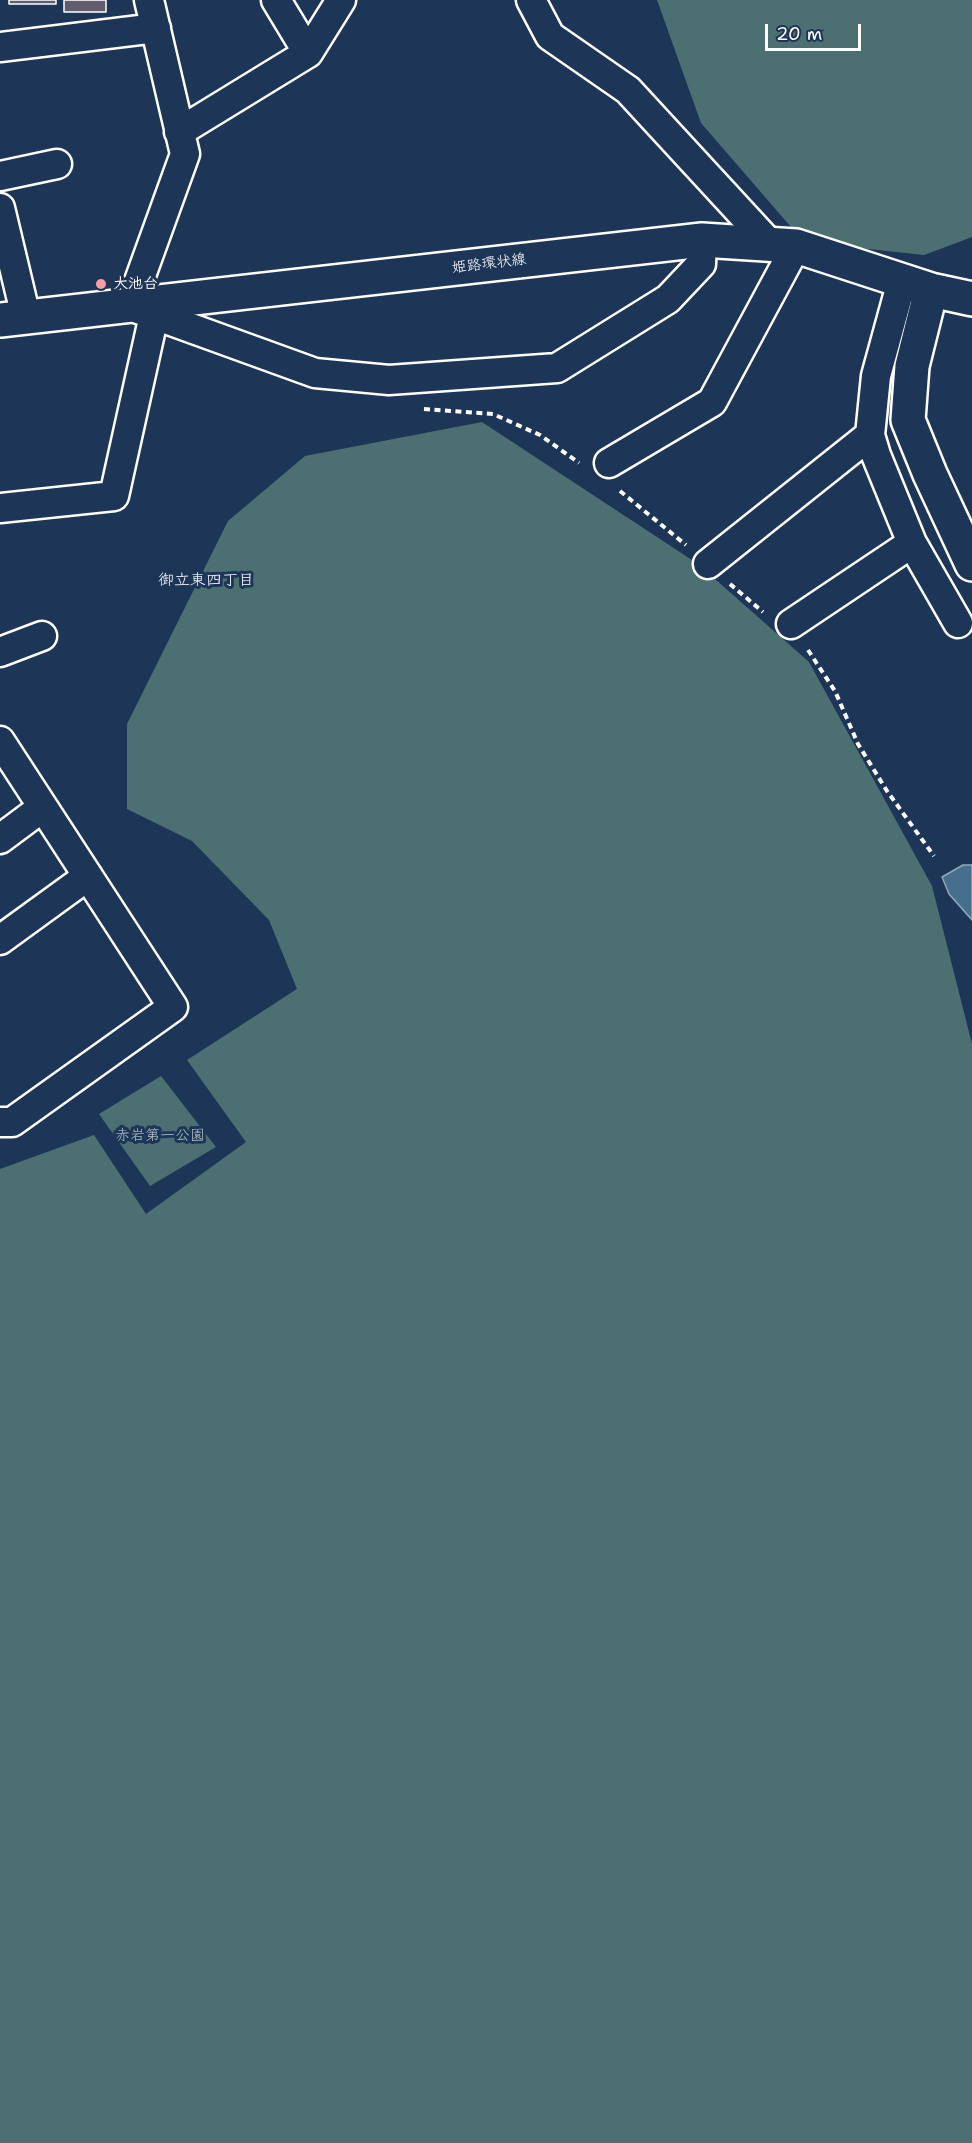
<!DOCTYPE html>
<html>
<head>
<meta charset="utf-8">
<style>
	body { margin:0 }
	#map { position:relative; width:972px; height:2143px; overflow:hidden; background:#1d3557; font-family:"Shantell Sans",sans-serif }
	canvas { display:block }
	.scale { position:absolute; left:765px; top:24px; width:96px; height:27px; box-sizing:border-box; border:3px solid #fff; border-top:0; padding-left:8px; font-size:18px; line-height:21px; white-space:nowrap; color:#fff; -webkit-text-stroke:4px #1d3557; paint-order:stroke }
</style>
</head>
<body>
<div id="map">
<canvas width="972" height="2143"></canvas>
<div class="scale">20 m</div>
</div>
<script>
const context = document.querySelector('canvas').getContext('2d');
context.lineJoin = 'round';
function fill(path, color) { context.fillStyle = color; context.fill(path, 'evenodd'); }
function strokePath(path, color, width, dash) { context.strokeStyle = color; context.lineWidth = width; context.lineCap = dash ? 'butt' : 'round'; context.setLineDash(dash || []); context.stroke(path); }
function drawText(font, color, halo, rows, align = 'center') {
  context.font = font + ' "Shantell Sans","Klee One",sans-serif'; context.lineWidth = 6; context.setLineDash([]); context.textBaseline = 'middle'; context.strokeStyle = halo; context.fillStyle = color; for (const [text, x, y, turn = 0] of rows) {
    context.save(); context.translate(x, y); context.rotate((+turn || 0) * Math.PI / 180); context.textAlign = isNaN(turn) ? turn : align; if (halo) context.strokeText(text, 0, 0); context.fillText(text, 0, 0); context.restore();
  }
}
const green = new Path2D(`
	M657,0H972V237L924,255L804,242L701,123Z
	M482,422L698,564L809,662L932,886L972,1044V2143H0V1169L94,1135L146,1214L246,1142L187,1060L297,989L269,920L192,841L127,809V724L228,521L305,456Z
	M161,1076L216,1147L150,1186L99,1114Z`);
const water = new Path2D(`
	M963,865H972V920L949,894L942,877Z`);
const building = new Path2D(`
	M9,0H56V4H9Z
	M64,0H106V12H64Z`);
const path = new Path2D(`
	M424,409L493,414L540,435L579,463
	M620,491L686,545
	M730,584L763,612
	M808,650L835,691L858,744L887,791L934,856`);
const street = new Path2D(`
	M149,0L185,154L130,306L315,373L389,380L557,368L668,299L701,264L702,240
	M276,0L308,53
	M531,0L550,36L628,90L769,243
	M0,47L156,28
	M179,132L308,53L341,0
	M0,176L57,164
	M0,208L26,317
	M902,281L876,376L870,435L876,455L912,543L958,623
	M609,463L712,402L796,246
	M0,508L114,496L154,315
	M708,564L870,435
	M791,624L912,543
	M0,652L42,636
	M0,741L173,1007L12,1122H0
	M0,839L43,807
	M0,940L88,876`);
const secondary = new Path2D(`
	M931,290L912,366L908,420L930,474L972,564
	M0,320L702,240L796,246L931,290L972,299`);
const markers = [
	[101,284,6,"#ff9aa2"]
];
const streetNames = [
	["姫路環状線",489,264,-7]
];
const poiNames = [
	["大池台",113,284]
];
const parkNames = [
	["赤岩第一公園",160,1136]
];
const neighbourhoodNames = [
	["御立東四丁目",206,581]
];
fill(green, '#4c7072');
fill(water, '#466f8e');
strokePath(water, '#90a9bb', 1.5);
fill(building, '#615d6d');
strokePath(building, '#fff', 1.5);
strokePath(street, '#fff', 33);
strokePath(secondary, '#fff', 38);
strokePath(path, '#fff', 4, [6, 4.5]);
strokePath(street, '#1d3557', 28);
strokePath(secondary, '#1d3557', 33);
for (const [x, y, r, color] of markers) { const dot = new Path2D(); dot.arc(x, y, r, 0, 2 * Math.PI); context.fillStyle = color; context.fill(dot); strokePath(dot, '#1d3557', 2); }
drawText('15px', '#fff', '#1d3557', streetNames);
drawText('bold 15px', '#fff', '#1d3557', poiNames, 'left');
drawText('15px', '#b7c6c7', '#1d3557', parkNames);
drawText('16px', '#fff', '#1d3557', neighbourhoodNames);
</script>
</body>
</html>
